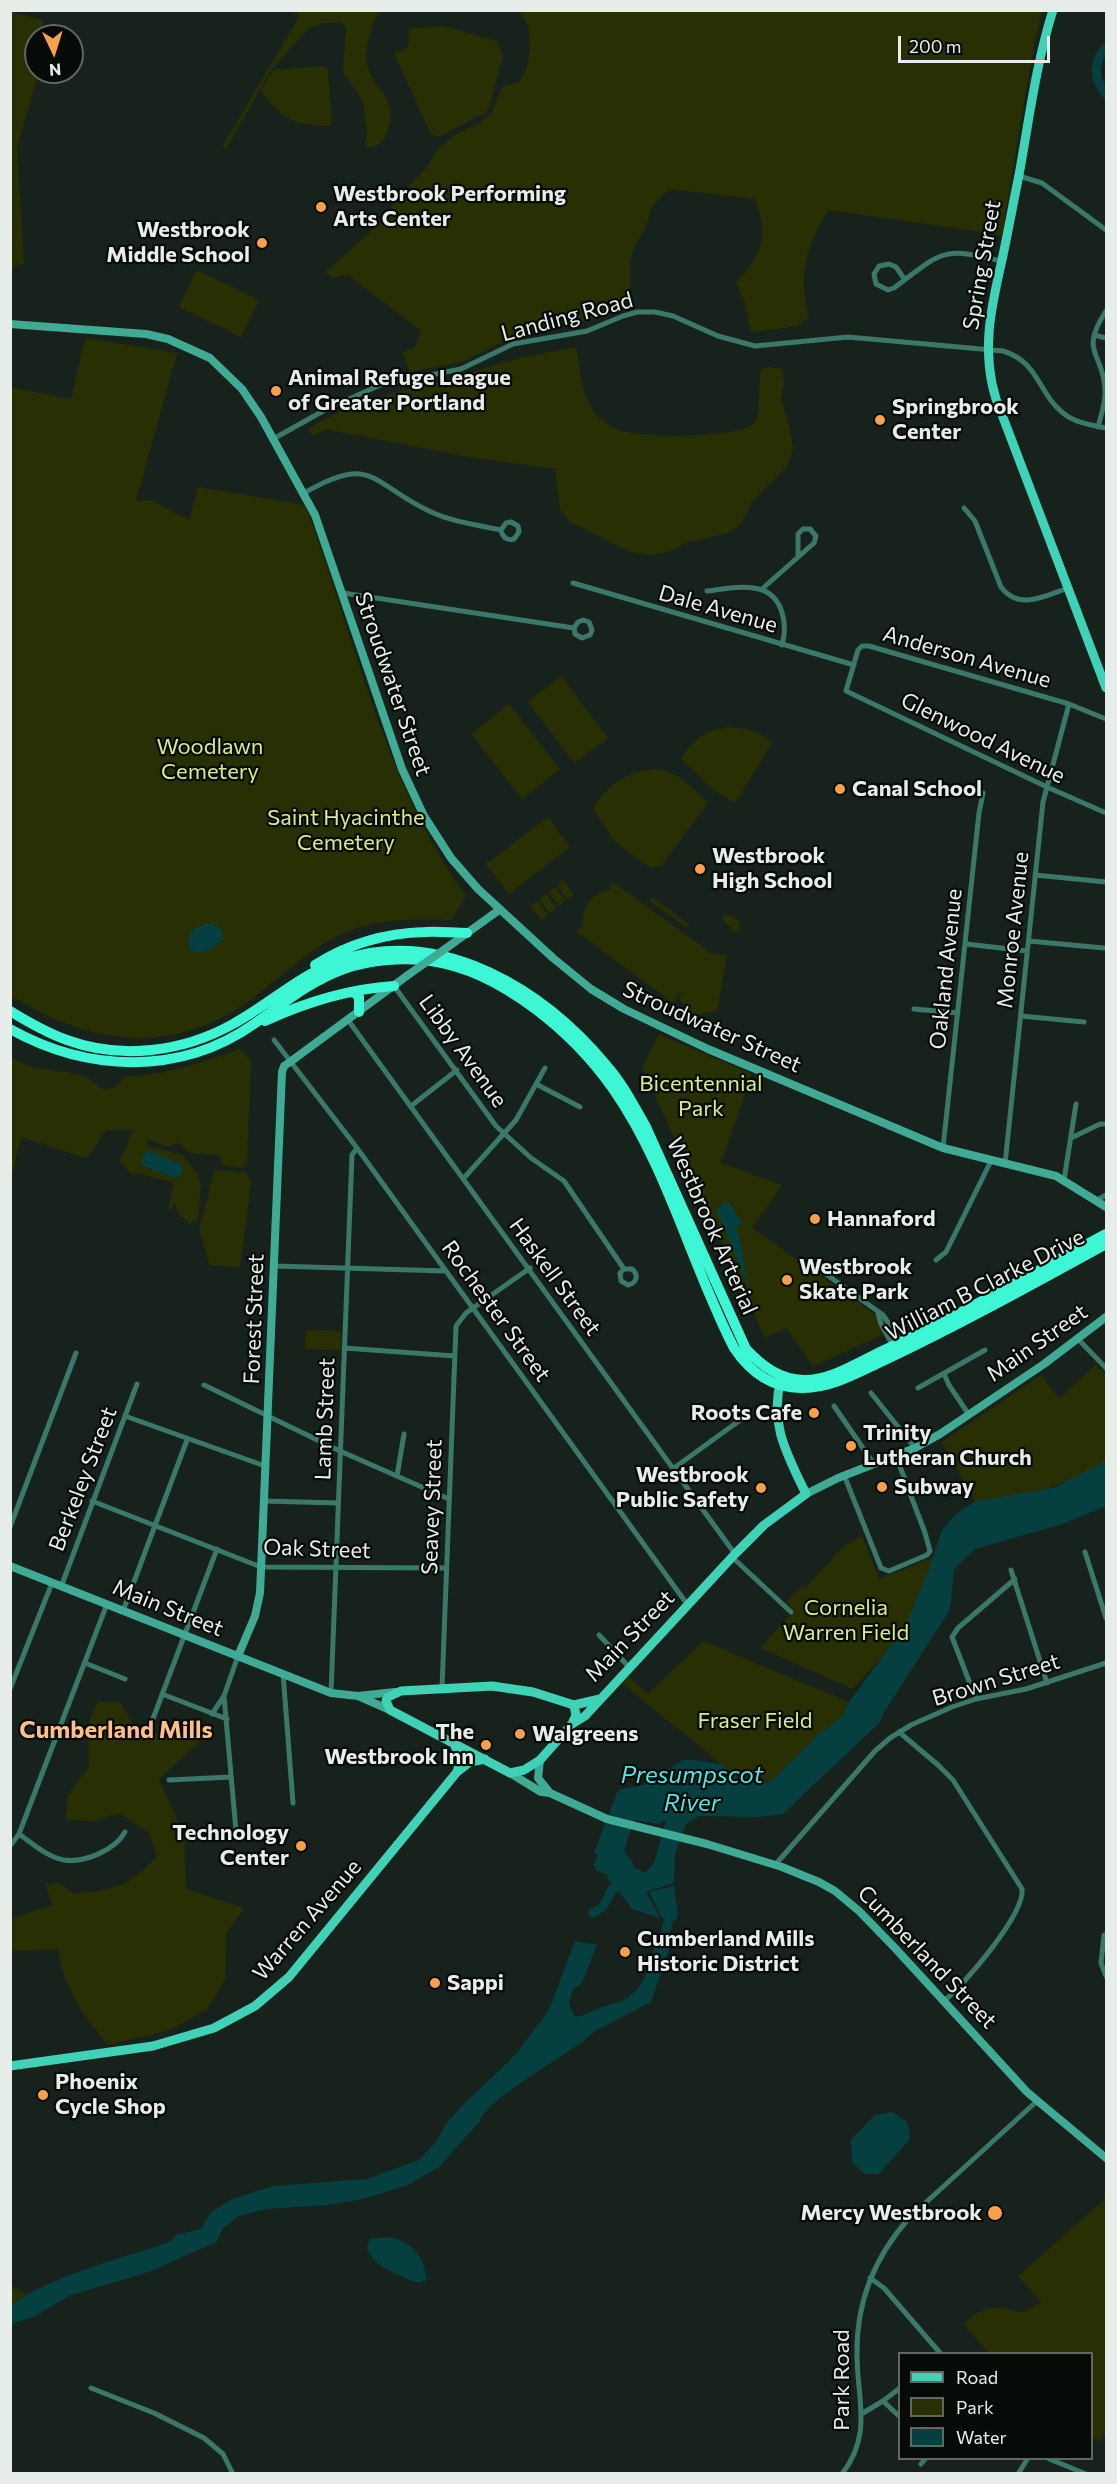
<!DOCTYPE html>
<html>
<head>
<meta charset="utf-8">
<style>
	body { margin:0 }
	#map { position:relative; width:1117px; height:2484px; overflow:hidden; background:#18221c; font-family:Commissioner,sans-serif }
	canvas { display:block }
	.frame { position:absolute; inset:0; border:12px solid #e7eee9; pointer-events:none }
	.legend { position:absolute; left:898px; top:2352px; width:195px; height:108px; box-sizing:border-box; background:#070b08; border:2px solid #616662; margin:0; padding:8px 10px; list-style:none; font-size:18px; color:#e7eee9 }
	.legend li { display:flex; align-items:center; gap:12px; height:30px }
	.legend b { width:30px; border:2px solid #616662 }
	.north { position:absolute; left:24px; top:24px; width:60px; height:60px; box-sizing:border-box; background:#070b08; border:2px solid #616662; border-radius:50%; rotate:176deg; font-size:16px; font-weight:700; line-height:24px; text-align:center; color:#e7eee9 }
	.north::after { content:''; display:block; margin:auto; width:21px; height:27px; background:#f9a04d; clip-path:polygon(50% 0,100% 100%,50% 72%,0 100%) }
	.scale { position:absolute; left:898px; top:36px; width:152px; height:27px; box-sizing:border-box; border:3px solid #e7eee9; border-top:0; padding-left:8px; font-size:18px; line-height:21px; white-space:nowrap; color:#e7eee9; -webkit-text-stroke:4px #070b08; paint-order:stroke }
</style>
</head>
<body>
<div id="map">
<canvas width="1117" height="2484"></canvas>
<div class="frame"></div>
<ul class="legend">
<li><b style="height:8px;background:#40d2b6"></b>Road</li>
<li><b style="height:16px;background:#282f03"></b>Park</li>
<li><b style="height:16px;background:#053f40"></b>Water</li>
</ul>
<div class="north">N</div>
<div class="scale">200 m</div>
</div>
<script>
const context = document.querySelector('canvas').getContext('2d');
context.lineJoin = 'round';
function fill(path, color) { context.fillStyle = color; context.fill(path, 'evenodd'); }
function strokePath(path, color, width, dash) { context.strokeStyle = color; context.lineWidth = width; context.lineCap = dash ? 'butt' : 'round'; context.setLineDash(dash || []); context.stroke(path); }
function drawText(font, color, halo, rows, align = 'center') {
  context.font = font + ' Commissioner,sans-serif'; context.lineWidth = 4.5; context.setLineDash([]); context.textBaseline = 'middle'; context.strokeStyle = halo; context.fillStyle = color; for (const [text, x, y, turn = 0] of rows) {
    context.save(); context.translate(x, y); context.rotate((+turn || 0) * Math.PI / 180); context.textAlign = isNaN(turn) ? turn : align; if (halo) context.strokeText(text, 0, 0); context.fillText(text, 0, 0); context.restore();
  }
}
const green = new Path2D(`
	M285,11H383C375,16 372,25 370,34C367,44 364,57 367,66C376,93 398,97 388,129C385,140 380,145 370,148L365,146L367,133L363,101L343,72L346,27L342,23H325L310,27L272,69L226,149L222,147L300,15Z
	M519,11H1042L1031,61L1002,235L828,210C805,248 798,274 809,317L797,326L754,332L750,330L745,303L736,283C762,252 770,239 755,199L669,189L652,206L646,227L635,245L630,261V301L597,318L518,334L462,362L410,372L402,352L415,347L421,331L348,275L332,278L326,272L382,221L396,200L425,169L439,148L456,134L478,124L491,114L502,87L519,82L526,72L530,48L529,27Z
	M11,12L43,20V36H36V72H39L17,147L24,264L11,267Z
	M443,26L497,41L503,56L488,111L439,137L431,134L394,54L408,47L409,29Z
	M325,66L328,70L332,125C298,128 281,119 261,91L273,70Z
	M197,270L259,300L241,337L179,307Z
	M85,338L177,353L136,501L151,500L189,520L198,487L305,505C355,637 383,780 466,896L451,920C418,919 383,919 351,930C312,945 280,979 246,1003C168,1057 86,1044 11,995L10,387L71,399Z
	M576,347C580,367 581,393 593,410C599,418 609,426 618,430C637,438 740,439 754,423C762,413 757,385 761,370L767,367L782,369L784,382L781,399L790,430L793,447L791,457L786,468L752,502L740,526L728,533L684,543L673,551L651,555L630,552L569,521L560,509L555,469L468,457L325,429L313,436L308,429C354,399 407,389 460,376C476,372 491,365 508,361C530,355 553,352 576,347Z
	M561,676L608,738L574,763L528,702Z
	M509,704L560,769L522,799L471,734Z
	M729,727C745,728 760,731 772,743L736,801L732,802L714,790L681,759C693,739 706,730 729,727Z
	M654,769C675,768 694,789 708,803L662,865L650,868L615,842L593,809C607,784 627,772 654,769Z
	M548,817L570,847L509,894L486,864Z
	M563,880L574,894L568,900L557,885Z
	M613,882L711,953L727,955L717,1011L697,1015L690,1012L678,998L687,992L676,995L677,998L673,1003L577,932L580,927L583,928C580,908 592,893 611,889L609,887Z
	M555,887L566,901L559,906L548,892Z
	M546,894L557,908L550,913L539,899Z
	M652,897L689,924L687,928L650,901Z
	M537,901L548,915L542,920L530,906Z
	M727,914L735,916V919L740,921L739,931L735,932L723,920V916Z
	M659,1034L752,1074L721,1163L782,1185L752,1228L896,1329L813,1366L786,1328L765,1338L642,1067Z
	M240,1049L251,1061L247,1163L242,1168L223,1165L219,1155L191,1153L178,1143L168,1147L147,1139L148,1146L183,1155L198,1175L201,1185L198,1220L189,1224L177,1211L175,1203L168,1212L173,1183L137,1173L132,1175L120,1161L133,1130H106L92,1152L85,1158L21,1137L11,1180V1057C33,1073 62,1068 86,1077C94,1080 97,1088 105,1089C114,1090 119,1084 123,1077C169,1074 197,1064 240,1049Z
	M215,1170L245,1172L251,1182L240,1267L209,1265L199,1228Z
	M306,1330L341,1331V1350L305,1349Z
	M1096,1364L1106,1374V1462C1081,1475 1055,1488 1027,1494C1007,1499 996,1494 977,1505L942,1442L1041,1375L1059,1399Z
	M862,1536L879,1579L933,1558L929,1584L889,1653L881,1658L853,1689L760,1648L794,1611L786,1602L803,1586L805,1588L843,1547Z
	M703,1641L849,1702L842,1717L822,1731L769,1783L739,1781C703,1745 659,1717 622,1682L628,1676L648,1694Z
	M97,1702H120L135,1727L153,1735L179,1724L209,1733L159,1779L184,1836L186,1889L244,1908L226,1934L225,1980L207,2009L171,2030L107,2045L82,2012L64,1977L58,1949L10,1951L11,1919L53,1905L45,1884L59,1883L74,1894C114,1889 129,1888 157,1856L149,1833L119,1813L95,1821L66,1820L68,1795L89,1767L88,1725Z
	M1106,2198V2436L1103,2435L1101,2441L1092,2438V2354L989,2353L963,2324C975,2314 985,2305 1001,2308C1010,2309 1016,2313 1025,2312L1041,2302L1018,2276Z
	M10,2286L26,2294L11,2305H10Z`);
const water = new Path2D(`
	M205,924H213L220,928L223,939C214,948 201,958 189,949V934L195,928Z
	M148,1150L180,1164L183,1168L180,1176L175,1178L141,1165L144,1154Z
	M727,1200L742,1222L737,1227L749,1288L716,1210Z
	M1106,1461V1506L1063,1524L975,1549L954,1569L950,1610L886,1709L879,1723L783,1814L758,1817L699,1816L686,1824L675,1854L674,1883L646,1892L660,1918L629,1908L630,1905L607,1878L608,1875L595,1870L597,1867L593,1865L598,1855L594,1853L618,1790L643,1785L685,1759L722,1764L739,1781L769,1783L822,1731L842,1717L847,1705L905,1626L928,1572L942,1530L955,1515L976,1501L1053,1488ZM634,1820L660,1824L663,1821H666L654,1863L645,1873L633,1867V1863L624,1851Z
	M674,1886L678,1915L676,1920L662,1918L649,1892Z
	M575,1941L597,1945L582,1983L573,1989L569,2004L573,2014L577,2017C588,2014 599,2007 609,2005C644,1997 647,1972 656,1941L670,1946L651,2002L595,2031L580,2044L574,2047C552,2064 488,2099 480,2121L439,2167L408,2185L363,2199L328,2205L266,2209L239,2216L223,2228L216,2242L149,2272L71,2295L33,2317L11,2324V2305C53,2275 120,2259 170,2242L176,2235L201,2229L211,2212L230,2200L254,2192L273,2186L367,2179L419,2160L436,2142L446,2124L461,2107L516,2054L549,2010Z
	M893,2112L908,2123L910,2139L879,2174H865L852,2162L851,2140L875,2115Z
	M389,2237C410,2240 427,2258 426,2280C414,2286 410,2279 399,2275C385,2269 373,2263 367,2248L370,2239Z`);
const river = new Path2D(`
	M1106,47C1093,62 1093,79 1106,94
	M593,1913L603,1907L612,1889L627,1883
	M659,1953L669,1920L667,1909`);
const street = new Path2D(`
	M1019,176L1042,183L1106,230
	M905,280L896,267L889,264L879,266L874,274L876,284L888,290L894,288C942,252 941,246 1001,261
	M1094,335L1106,338
	M1098,427C1101,415 1106,402 1105,390C1104,352 1078,354 1106,311
	M273,439L325,410L380,385L461,369L513,344L587,331L623,316L637,312H655L673,316L718,336L755,346L848,337L1003,351C1039,362 1038,393 1063,413C1075,423 1092,425 1106,428
	M304,493C373,453 370,483 429,511C452,522 477,525 501,530C502,537 507,541 514,539L519,532L518,526L511,522L506,523L501,530
	M964,508L975,521L1001,587C1019,611 1045,596 1068,588
	M573,583L854,665
	M762,589L814,543L816,536L810,529H803L798,534V557
	M707,591C723,589 743,585 759,589C783,595 788,625 782,645
	M343,593L574,628L575,634L582,638L590,635L592,630L589,622L583,620L578,622L574,628
	M1106,719L1069,704L869,646H862L858,650L846,691L1047,787L1106,813
	M1035,875L1106,882
	M1029,941L1104,948
	M966,944L1027,951
	M394,986L496,1126L531,1158L564,1181L624,1269L620,1273L621,1281L628,1285C637,1283 639,1275 632,1269H624
	M914,1009L958,1013
	M1021,1016L1084,1022
	M348,1020L735,1554
	M274,1040L357,1148L687,1604
	M536,1084L580,1107
	M411,1106L457,1070
	M1071,1138L1100,1124H1106
	M943,1148L979,813L983,793
	M1005,1164L1043,802L1069,704
	M463,1179L516,1120L545,1068
	M1064,1180L1076,1104
	M1097,1200L1106,1195
	M936,1260L946,1252L991,1161
	M274,1266L446,1271
	M816,1267L883,1315L901,1342
	M878,1313L881,1324L893,1346
	M1078,1339L1106,1368
	M344,1348L455,1356
	M944,1374L949,1385L969,1415
	M204,1385L340,1451L449,1499
	M918,1388L985,1350
	M871,1393L915,1448
	M834,1406L874,1464
	M125,1416L265,1466
	M674,1468L743,1418
	M844,1475L881,1568L889,1571L927,1555L930,1551L925,1533L896,1456
	M397,1476L404,1434
	M92,1501L261,1567L446,1568
	M264,1501L338,1503
	M10,1527L76,1353
	M1085,1552L1106,1618
	M732,1557L791,1612
	M1011,1570L1047,1683
	M61,1587L137,1384
	M123,1611L187,1440
	M599,1635L629,1667
	M85,1663L125,1679
	M283,1673L293,1803
	M442,1688L456,1326L466,1313L530,1268
	M10,1689L52,1583
	M331,1693L352,1155L357,1148
	M162,1694L227,1719
	M976,1699L952,1637L958,1628L1015,1579
	M212,1714L224,1696
	M151,1724L217,1549
	M899,1732L938,1765L953,1780L1022,1889C1025,1914 964,1985 944,2001
	M169,1780L231,1777
	M236,1831L224,1696L238,1656
	M19,1834C32,1843 47,1857 64,1860C85,1863 115,1850 125,1832
	M10,1846L19,1834L27,1813L107,1604
	M775,1865L875,1751L890,1738L911,1725L952,1707L976,1699L1026,1689L1106,1663
	M1104,1935L1101,1963L1106,1976
	M870,2278L884,2288L941,2354
	M91,2388L154,2413L204,2438L223,2454L233,2474
	M883,2401L900,2417
	M863,2413L883,2401L900,2388
	M1047,2458L1086,2474
	M921,2464L926,2458
	M842,2474C873,2434 857,2399 857,2355C856,2302 875,2256 910,2217L1037,2101
	M1018,2474L1028,2458`);
const secondary = new Path2D(`
	M10,324L146,334L168,339L210,358L242,389L261,417L315,515L402,769L424,816L451,858L478,889L553,958L591,989L624,1009L708,1049L943,1148L1056,1176L1106,1207
	M445,949L499,910
	M806,1494L838,1478L915,1448L940,1434L1044,1364L1106,1317
	M10,1566L331,1693L358,1696L395,1692
	M238,1656L255,1616L260,1593L282,1072L284,1066L290,1062L408,975
	M358,1696L390,1710
	M540,1760L538,1778L550,1793
	M510,1773L541,1792L550,1793L607,1819L707,1844L782,1867L819,1882L835,1891L859,1911L895,1948L1027,2092L1106,2158`);
const primary = new Path2D(`
	M1053,10C1036,64 1029,120 1019,175C1013,204 1008,232 1002,260C991,308 981,351 996,399L1106,688
	M574,1705L576,1715L572,1724L540,1760L524,1770L510,1773L390,1710L386,1701L388,1697L401,1691L492,1686L533,1692L574,1705L600,1699
	M572,1724L585,1716L735,1554L764,1525L806,1494C787,1454 769,1424 781,1379
	M454,1742L460,1762L457,1772
	M10,2066L153,2046L214,2028L255,2006L289,1977L457,1772L470,1762L485,1759`);
const highway = new Path2D(`
	M315,965C348,944 387,933 425,932C439,931 453,933 467,933
	M350,992L355,993L359,997V1012
	M10,1011C28,1022 47,1033 67,1040C121,1060 183,1052 233,1024C270,1004 301,973 342,960C443,927 544,990 607,1066C623,1084 634,1106 646,1127L746,1349C762,1366 779,1379 804,1380C831,1380 857,1363 880,1352C958,1316 1032,1274 1106,1234
	M265,1021C306,1002 349,989 394,986
	M10,1029C87,1072 180,1076 254,1024C283,1004 310,981 344,969C370,960 404,957 431,961C501,971 574,1033 613,1089C667,1166 691,1264 734,1348C750,1372 771,1388 801,1388C830,1389 857,1373 883,1361C959,1325 1033,1284 1106,1244`);
const secondaryBridge = new Path2D(`
	M408,975L445,949`);
const markers = [
	[321,207,6,"#f9a04d"],
	[262,243,6,"#f9a04d"],
	[276,391,6,"#f9a04d"],
	[880,420,6,"#f9a04d"],
	[840,789,6,"#f9a04d"],
	[700,869,6,"#f9a04d"],
	[815,1219,6,"#f9a04d"],
	[787,1280,6,"#f9a04d"],
	[814,1413,6,"#f9a04d"],
	[851,1446,6,"#f9a04d"],
	[882,1487,6,"#f9a04d"],
	[761,1488,6,"#f9a04d"],
	[520,1734,6,"#f9a04d"],
	[486,1745,6,"#f9a04d"],
	[301,1846,6,"#f9a04d"],
	[625,1952,6,"#f9a04d"],
	[435,1983,6,"#f9a04d"],
	[43,2095,6,"#f9a04d"],
	[995,2213,8,"#f9a04d"]
];
const poiNames = [
	["Westbrook Performing",333,194],
	["Arts Center",333,219],
	["Westbrook",250,230,"right"],
	["Middle School",250,255,"right"],
	["Animal Refuge League",288,378],
	["of Greater Portland",288,403],
	["Springbrook",892,407],
	["Center",892,432],
	["Canal School",852,789],
	["Westbrook",712,856],
	["High School",712,881],
	["Hannaford",827,1219],
	["Westbrook",799,1267],
	["Skate Park",799,1292],
	["Roots Cafe",802,1413,"right"],
	["Trinity",863,1433],
	["Lutheran Church",863,1458],
	["Westbrook",749,1475,"right"],
	["Public Safety",749,1500,"right"],
	["Subway",894,1487],
	["The",474,1732,"right"],
	["Westbrook Inn",474,1757,"right"],
	["Walgreens",532,1734],
	["Technology",289,1833,"right"],
	["Center",289,1858,"right"],
	["Cumberland Mills",637,1939],
	["Historic District",637,1964],
	["Sappi",447,1983],
	["Phoenix",55,2082],
	["Cycle Shop",55,2107],
	["Mercy Westbrook",982,2213,"right"]
];
const streetNames = [
	["Spring Street",982,265,-80],
	["Landing Road",567,317,-15],
	["Dale Avenue",718,609,16],
	["Anderson Avenue",967,657,16],
	["Stroudwater Street",393,684,71],
	["Glenwood Avenue",983,738,26],
	["Monroe Avenue",1013,930,-84],
	["Oakland Avenue",946,969,-84],
	["Stroudwater Street",712,1027,24],
	["Libby Avenue",463,1051,54],
	["Westbrook Arterial",712,1226,66],
	["Haskell Street",555,1277,54],
	["William B Clarke Drive",985,1285,-27],
	["Rochester Street",496,1311,54],
	["Forest Street",254,1319,-88],
	["Main Street",1037,1343,-35],
	["Lamb Street",325,1419,-88],
	["Berkeley Street",83,1479,-69],
	["Seavey Street",432,1507,-88],
	["Oak Street",317,1549,2],
	["Main Street",168,1608,22],
	["Main Street",630,1636,-46],
	["Brown Street",996,1680,-17],
	["Warren Avenue",307,1920,-49],
	["Cumberland Street",927,1957,46],
	["Park Road",842,2380,-90]
];
const parkNames = [
	["Woodlawn",210,747],
	["Cemetery",210,772],
	["Saint Hyacinthe",346,818],
	["Cemetery",346,843],
	["Bicentennial",701,1084],
	["Park",701,1109],
	["Cornelia",846,1608],
	["Warren Field",846,1633],
	["Fraser Field",755,1721]
];
const neighbourhoodNames = [
	["Cumberland Mills",116,1730]
];
const waterNames = [
	["Presumpscot",692,1775],
	["River",692,1803]
];
fill(green, '#282f03');
fill(water, '#053f40');
strokePath(river, '#053f40', 9);
strokePath(street, '#3a786a', 5);
strokePath(secondary, '#40ab95', 8);
strokePath(primary, '#40d2b6', 9);
strokePath(highway, '#3cf6d4', 10);
strokePath(secondaryBridge, '#40ab95', 8);
for (const [x, y, r, color] of markers) { const dot = new Path2D(); dot.arc(x, y, r, 0, 2 * Math.PI); context.fillStyle = color; context.fill(dot); strokePath(dot, '#070b08', 2); }
drawText('bold 22px', '#e7eee9', '#070b08', poiNames, 'left');
drawText('22px', '#e7eee9', '#070b08', streetNames);
drawText('22px', '#d8ec8d', '#070b08', parkNames);
drawText('bold 24px', '#febf8a', '#070b08', neighbourhoodNames);
drawText('italic 24px', '#53e3e5', '#070b08', waterNames);
</script>
</body>
</html>
